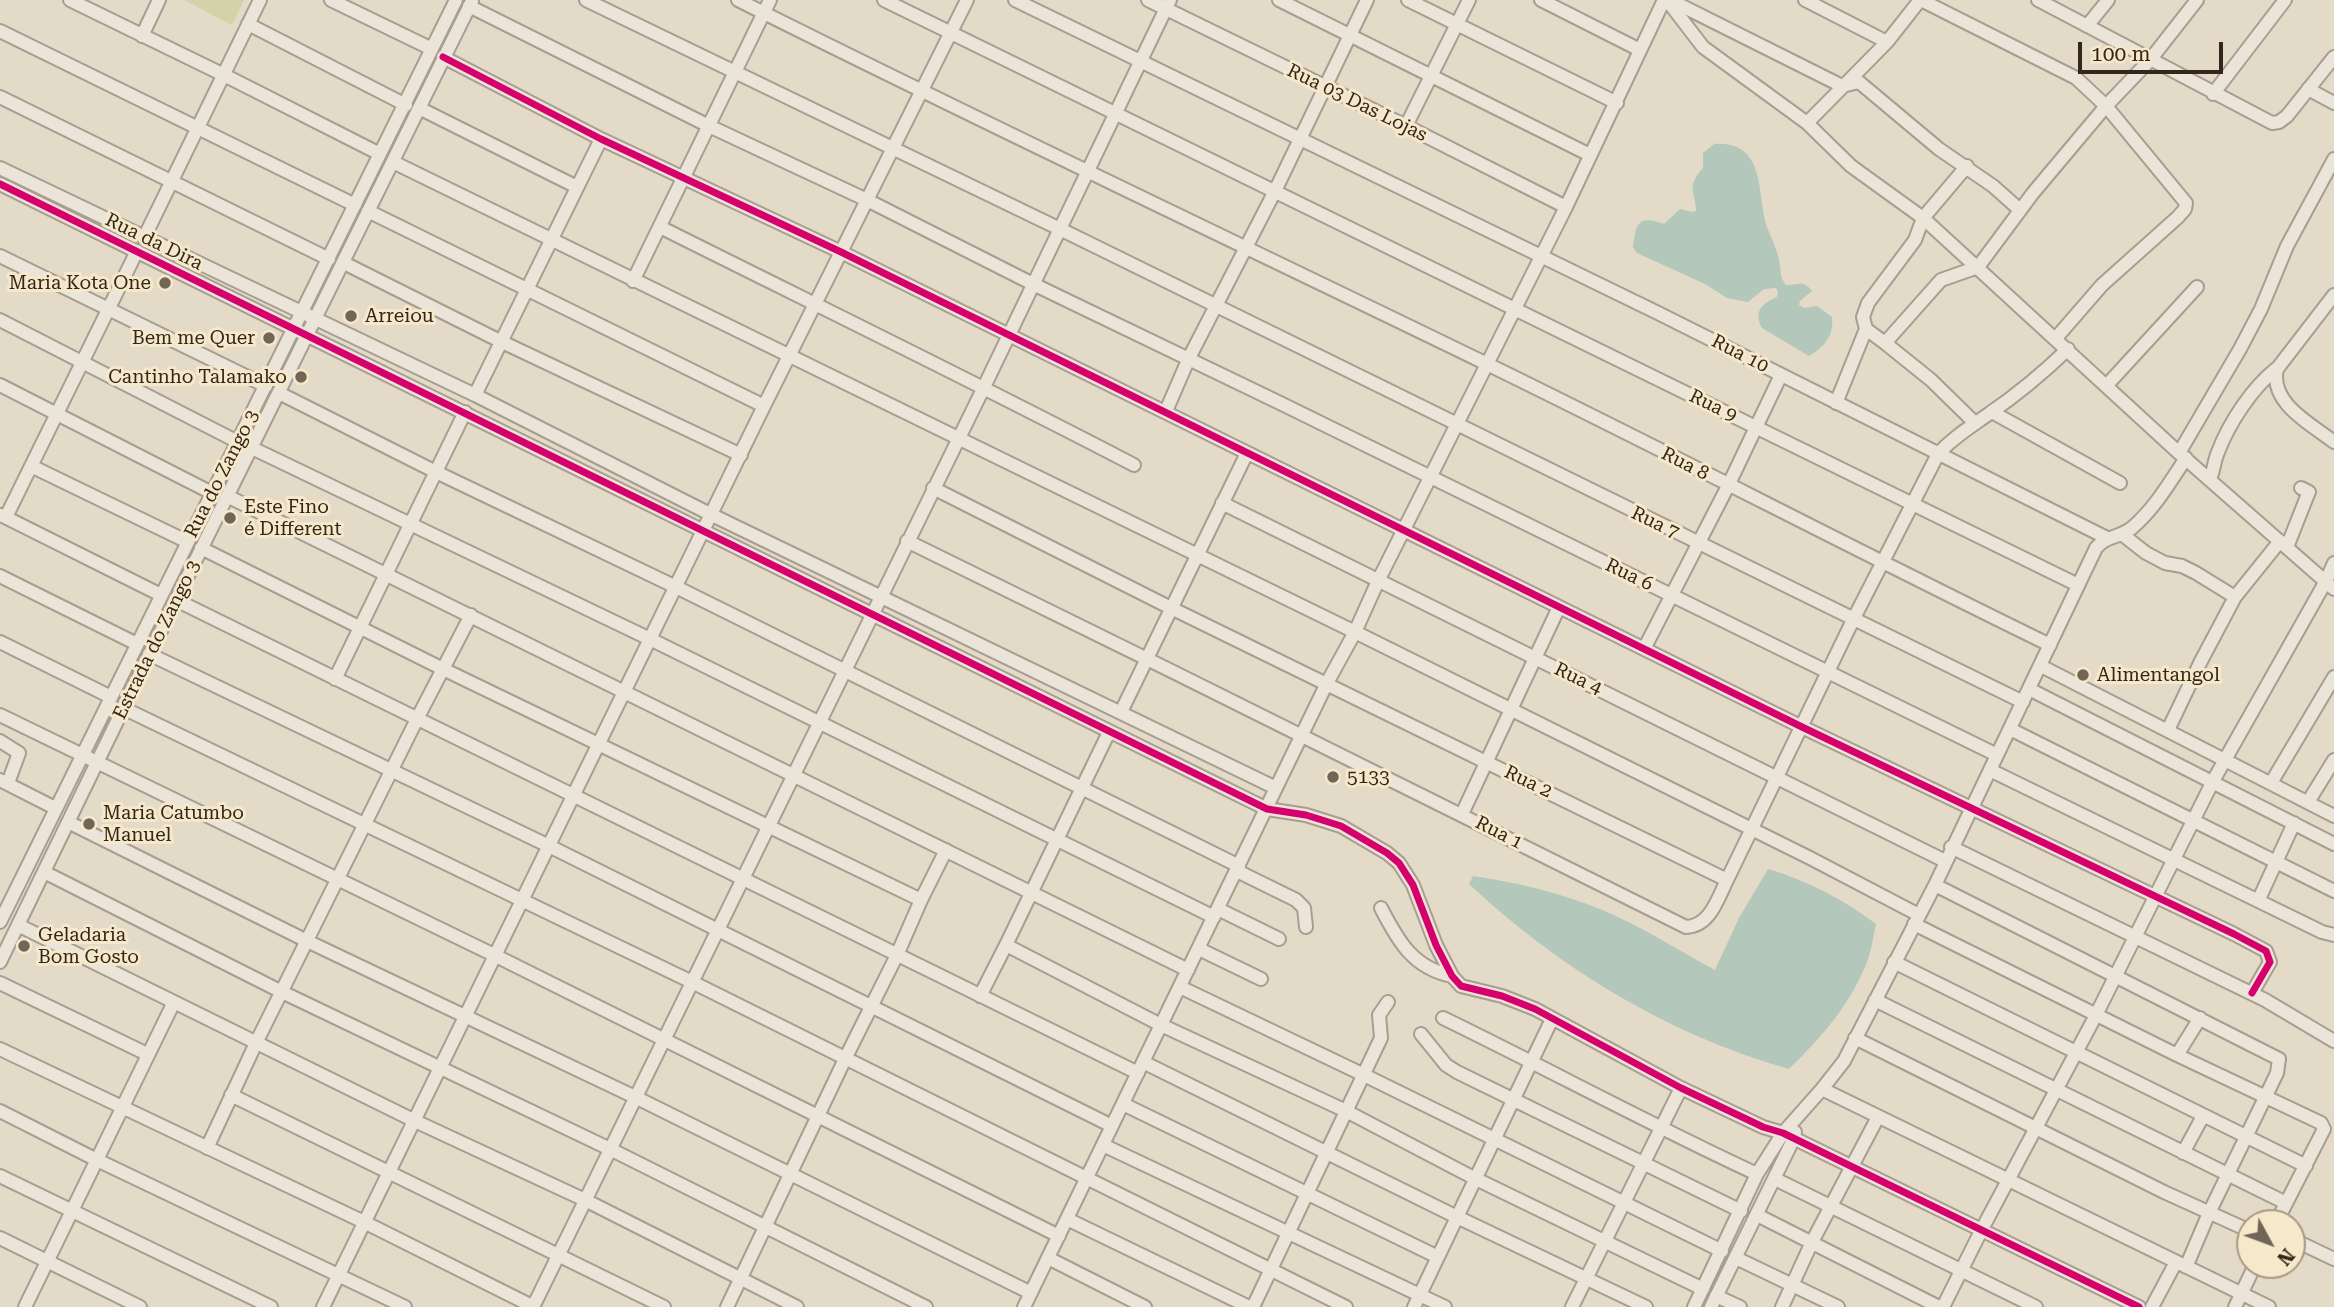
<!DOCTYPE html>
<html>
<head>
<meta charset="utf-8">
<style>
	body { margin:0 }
	#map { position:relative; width:2334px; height:1307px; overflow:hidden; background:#e3dac7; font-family:"Roboto Serif",serif }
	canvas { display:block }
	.north { position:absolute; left:2236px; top:1209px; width:70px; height:70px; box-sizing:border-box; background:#f6e8ca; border:2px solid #a89a84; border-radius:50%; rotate:131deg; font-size:19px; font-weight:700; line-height:28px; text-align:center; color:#34261a }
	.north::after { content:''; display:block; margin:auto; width:24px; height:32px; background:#716557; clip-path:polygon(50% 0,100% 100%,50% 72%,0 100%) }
	.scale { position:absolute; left:2078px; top:42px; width:145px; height:32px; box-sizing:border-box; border:4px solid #34261a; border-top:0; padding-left:9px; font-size:21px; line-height:24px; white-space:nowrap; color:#34261a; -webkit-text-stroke:5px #f6e8ca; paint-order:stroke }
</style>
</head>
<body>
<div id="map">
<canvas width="2334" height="1307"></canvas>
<div class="north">N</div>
<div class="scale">100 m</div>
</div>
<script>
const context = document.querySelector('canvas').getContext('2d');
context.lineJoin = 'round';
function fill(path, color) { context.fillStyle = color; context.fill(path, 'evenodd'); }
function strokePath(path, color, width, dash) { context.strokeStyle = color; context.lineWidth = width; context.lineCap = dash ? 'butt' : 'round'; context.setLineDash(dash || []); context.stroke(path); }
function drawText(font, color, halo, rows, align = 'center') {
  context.font = font + ' "Roboto Serif",serif'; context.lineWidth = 6; context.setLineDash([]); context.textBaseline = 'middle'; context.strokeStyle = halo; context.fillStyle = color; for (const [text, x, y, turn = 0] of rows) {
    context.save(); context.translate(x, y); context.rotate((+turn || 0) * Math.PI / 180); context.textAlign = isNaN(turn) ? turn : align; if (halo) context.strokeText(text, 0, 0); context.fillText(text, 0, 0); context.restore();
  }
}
const green = new Path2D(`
	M184,0H244L232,25Z`);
const water = new Path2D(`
	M1714,144C1765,141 1757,189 1766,224C1770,236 1779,253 1780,265C1781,274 1780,277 1786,285C1799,286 1802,279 1812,291L1800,301L1799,305L1804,308L1817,306L1832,317C1834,335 1825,347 1809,356L1762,328C1753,312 1762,303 1777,297L1778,291L1776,288L1764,289L1748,302L1727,298L1705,284L1637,253L1633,247C1636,222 1639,215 1664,224L1680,209L1692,212L1696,211C1696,191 1685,188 1703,168V153Z
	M1768,869C1808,881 1843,899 1876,924C1873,938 1871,954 1865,967C1848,1007 1820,1039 1789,1069C1669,1035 1560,969 1469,884L1473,876C1515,882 1560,893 1600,909C1640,925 1677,950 1715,970L1739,918Z`);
const minor = new Path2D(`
	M70,0L224,75L380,154
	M331,0L432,49
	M586,0L1060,229L2023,702
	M738,0C985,124 1236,242 1485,363C1674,455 1861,553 2050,645
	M884,0L2078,585
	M1015,0L1658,313L2107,538
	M1148,0L1406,126L1566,207
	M1279,0L1590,155
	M1408,0L1617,103
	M1541,0L1640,50
	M1667,0L1703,47L1807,123L1851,166L1923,218L2179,453L2334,589
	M1670,0L1842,86L1859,82L1939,149L1993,186L2020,210
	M1805,0L1887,42
	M1921,0L2076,78L2106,106L2186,203L2185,209L2178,217L2102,285L2056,338
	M2038,0L2272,123L2279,122L2287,116L2334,57
	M469,6L709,126L867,200L1033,284L1280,403L1997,755
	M248,24L406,105
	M2087,26L2108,0
	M0,31L355,205
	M142,36L159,0
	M443,57L601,139L841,252L1802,727L2234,934L2266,951L2270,962L2252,993
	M2308,89L2334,103
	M2213,94L2285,0
	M0,97L329,259
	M419,108L577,187
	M1807,123L1887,42L1920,0
	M1406,126L1469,0
	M393,162L1355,632L1810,858L1919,915
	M0,168L475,395L712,515L1276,788
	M0,184L1267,809L1306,815L1341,826L1387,853L1399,863L1413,885L1436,945L1452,976L1461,986L1502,996L1535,1009L1681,1088L1763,1127L1783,1133L2139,1307
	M368,211L764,406
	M660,227C818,306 977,383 1134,465
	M144,238L260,0
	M0,256L266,386
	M344,263L500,341L741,455
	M633,281L770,0
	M2334,295L2277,369C2269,403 2311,424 2334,442
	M0,320L238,442
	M1866,329L1885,343L1941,280L1978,267L2033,193L2106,106L2150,60L2197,0
	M1885,343L1931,380L1975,423
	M0,385L212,493
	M2107,385L2197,287
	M279,393L436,472L676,587L1239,866
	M475,395L601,139
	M1836,403L1866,329L1863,317L1868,303L1915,240L1923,218L1967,166
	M1166,411L1189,358L1275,191L1367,0
	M1992,412L2120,483
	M252,448L650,639L1214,917
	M2179,453L2240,349L2261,309L2287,246L2334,159
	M31,466L188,542
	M2210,479C2214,470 2214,461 2218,452C2229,423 2252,388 2276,369
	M933,488L1171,608L1727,880
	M227,496L1188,970
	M1222,503L1945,861
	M1,515L161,595
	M6,517L137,251
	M2123,535L2146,553L2165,563L2182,566L2196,573L2235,597
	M907,541C1167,669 1427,796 1686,927C1710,926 1717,900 1727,880L1853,620L1938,454C1953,437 1972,426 1990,413C2018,394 2044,372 2068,349
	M2287,547L2308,494L2309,492L2301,488
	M201,548L443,669L921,900L946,850
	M0,576L137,644
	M176,600L1138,1073
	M0,642L111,697
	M1644,649L1728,486L1781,375
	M149,654L549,846L1112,1126
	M2041,666L2334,816
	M335,679L465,412
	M2029,689L2334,844
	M123,708L692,982L1346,1307
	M1121,712L1247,453
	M0,715L494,955L1059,1236
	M2010,729L2334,891
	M2168,730L2200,663L2235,597L2280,541
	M1109,732L1006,945L1161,1025L1346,1111L1474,1178L1703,1289
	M0,741L19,753L8,783
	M1990,770L2322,932L2334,935
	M0,780L55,808
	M2271,783L2334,677
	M2308,802L2334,760
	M1462,814L1559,607
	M68,822L307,941L635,1097L1031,1293
	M1951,847L2265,1000L2334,1041
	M1237,871L1296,900L1304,908L1306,927
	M44,872L282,992L610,1149L926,1307
	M1935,885L2279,1059L2277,1073L2209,1213L2186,1267
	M2259,899L2294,823
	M1381,908C1398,941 1413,968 1452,976
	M1218,909L1279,939
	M0,922L456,0
	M1914,924L2177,1055L2321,1123L2324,1129L2276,1223
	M18,925L415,1121L585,1200L797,1307
	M1199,949L1261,979
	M0,962L176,600L472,1
	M1894,962L2306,1166
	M0,983L147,1054
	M1180,987L1364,1075L1722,1251
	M980,996L1006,945
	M1875,1000L2286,1203
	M1443,1018C1548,1069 1651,1125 1757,1174
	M1421,1034L1446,1065L1457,1072L1741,1211
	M1855,1038L2164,1192L2250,1231
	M0,1049L364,1222L534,1307
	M2177,1055L2200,1018
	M1143,1062L1457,1217L1646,1307
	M1822,1089L2269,1307
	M231,1095L664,1307
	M1123,1104L1438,1257
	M0,1111L97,1160L405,1307
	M1103,1145L1445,1307
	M207,1148L256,1043L417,719L471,615
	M2183,1153L2203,1116
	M0,1176L271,1307
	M1775,1179L2036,1307
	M1757,1215L1939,1307
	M1067,1219L1249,1307
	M0,1238L140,1307
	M2292,1239L2334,1259
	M1048,1258L1145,1307
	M1736,1258L1838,1307
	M1716,1296L1740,1307
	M25,1307L174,1002
	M323,1307L764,406L967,0
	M533,1307L984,387L1170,0
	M727,1307L845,1059L897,955L921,900
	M1024,1307L1327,683L1355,632L1378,581L1566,207L1664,0
	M1253,1307L1381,1038L1379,1015L1388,1002
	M1414,1307L1552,1019
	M1572,1307L1681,1088
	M1694,1307L1757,1174L1783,1133L1822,1089L1844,1061L1935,885L2096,548C2106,535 2121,538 2133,527C2155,508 2170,482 2186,458
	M1711,1307L1794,1138L1795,1132
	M1782,1307L1812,1242L1878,1117
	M1943,1307L1981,1231L2096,1015L2213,781L2326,581L2334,563
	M2152,1307L2176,1262
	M2235,1307L2255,1265`);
const cycleway = new Path2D(`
	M443,57L601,139L841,252L1802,727L2234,934L2266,951L2270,962L2252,993
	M0,184L1267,809L1306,815L1341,826L1387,853L1399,863L1413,885L1436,945L1452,976L1461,986L1502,996L1535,1009L1681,1088L1763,1127L1783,1133L2139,1307`);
const markers = [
	[165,283,7,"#716557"],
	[351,316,7,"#716557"],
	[269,338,7,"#716557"],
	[301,377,7,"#716557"],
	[230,518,7,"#716557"],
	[2083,675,7,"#716557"],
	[1333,777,7,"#716557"],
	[89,824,7,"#716557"],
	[24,946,7,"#716557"]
];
const streetNames = [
	["Rua 03 Das Lojas",1357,103,26],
	["Rua da Dira",154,242,26],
	["Rua 10",1740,354,27],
	["Rua 9",1713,406,26],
	["Rua 8",1685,464,27],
	["Rua do Zango 3",222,474,-63],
	["Rua 7",1655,523,26],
	["Rua 6",1629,575,26],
	["Estrada do Zango 3",157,640,-64],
	["Rua 4",1578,679,26],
	["Rua 2",1528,782,26],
	["Rua 1",1499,833,27]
];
const poiNames = [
	["Maria Kota One",151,283,"right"],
	["Arreiou",365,316],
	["Bem me Quer",255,338,"right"],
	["Cantinho Talamako",287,377,"right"],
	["Este Fino",244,507],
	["é Different",244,529],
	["Alimentangol",2097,675],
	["5133",1347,777],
	["Maria Catumbo",103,813],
	["Manuel",103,835],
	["Geladaria",38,935],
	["Bom Gosto",38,957]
];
fill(green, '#d4d2a8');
fill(water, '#b3c7ba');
strokePath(minor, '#a79e91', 16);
strokePath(minor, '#ebe4d9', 12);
strokePath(cycleway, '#d6006c', 7);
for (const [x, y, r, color] of markers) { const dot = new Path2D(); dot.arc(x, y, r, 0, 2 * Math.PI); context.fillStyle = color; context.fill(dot); strokePath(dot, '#f6e8ca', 2.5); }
drawText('19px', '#34261a', '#f6e8ca', streetNames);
drawText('19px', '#34261a', '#f6e8ca', poiNames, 'left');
</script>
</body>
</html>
